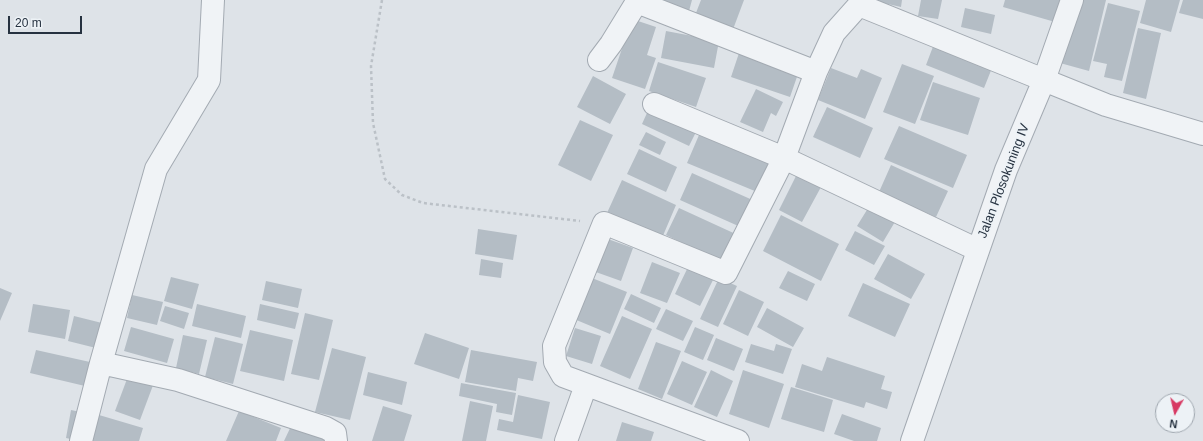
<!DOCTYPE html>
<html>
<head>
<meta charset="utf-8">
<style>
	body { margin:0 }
	#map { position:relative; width:1203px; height:441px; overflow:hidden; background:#dee3e8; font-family:Arial,sans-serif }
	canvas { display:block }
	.north { position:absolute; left:1155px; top:393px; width:40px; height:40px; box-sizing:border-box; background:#edf2f6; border:1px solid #9da5ad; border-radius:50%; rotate:188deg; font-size:11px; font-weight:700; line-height:16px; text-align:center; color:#263240 }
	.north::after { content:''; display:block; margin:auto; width:14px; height:18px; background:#d73963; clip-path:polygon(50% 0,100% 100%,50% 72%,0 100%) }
	.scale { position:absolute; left:8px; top:16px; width:74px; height:18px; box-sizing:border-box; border:2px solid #263240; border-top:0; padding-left:5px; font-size:12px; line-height:14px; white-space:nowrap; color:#263240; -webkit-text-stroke:3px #edf2f6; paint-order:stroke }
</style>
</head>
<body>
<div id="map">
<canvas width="1203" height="441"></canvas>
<div class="north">N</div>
<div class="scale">20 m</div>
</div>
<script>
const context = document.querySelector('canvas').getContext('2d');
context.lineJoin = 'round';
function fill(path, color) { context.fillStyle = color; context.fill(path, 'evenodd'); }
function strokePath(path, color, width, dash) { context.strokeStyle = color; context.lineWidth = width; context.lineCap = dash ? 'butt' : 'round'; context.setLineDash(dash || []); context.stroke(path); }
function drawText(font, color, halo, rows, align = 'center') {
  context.font = font + ' Arial,sans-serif'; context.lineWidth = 3; context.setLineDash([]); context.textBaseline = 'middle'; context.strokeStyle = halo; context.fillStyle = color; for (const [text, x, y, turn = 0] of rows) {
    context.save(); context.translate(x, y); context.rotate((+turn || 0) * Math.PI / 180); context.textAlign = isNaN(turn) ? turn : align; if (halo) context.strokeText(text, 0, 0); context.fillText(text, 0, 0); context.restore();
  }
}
const building = new Path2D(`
	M663,0H692L689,11L662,2Z
	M701,0H744L732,32L694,18Z
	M879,0H902L901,7L879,2Z
	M921,0H942L938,19L918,16Z
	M1005,0H1069L1062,24L1003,7Z
	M1076,0H1106L1089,71L1060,63Z
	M1146,0H1180L1171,32L1140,23Z
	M1183,0H1203V19L1179,13Z
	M1108,3L1140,11L1122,81L1104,77L1107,64L1093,61Z
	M965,8L995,15L991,34L961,27Z
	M632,19L656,27L647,55L656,58L645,89L612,78Z
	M1138,28L1161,33L1146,99L1123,93Z
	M666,31L719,41L714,68L661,58Z
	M934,44L992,68L984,88L926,65Z
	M740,50L799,71L790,97L731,77Z
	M658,62L706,78L696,107L649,91Z
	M902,64L934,76L915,124L883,112Z
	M831,68L857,78L861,69L882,78L865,119L818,100Z
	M593,76L626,94L610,124L577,107Z
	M933,82L980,98L968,135L920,120Z
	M756,89L783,102L776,116L771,113L763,132L740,122Z
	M651,104L699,126L689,146L642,124Z
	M827,107L873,128L860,158L813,137Z
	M580,120L613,135L591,181L558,165Z
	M899,126L967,155L953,188L884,159Z
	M646,132L666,142L660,155L639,145Z
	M699,135L774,166L762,194L687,163Z
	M639,149L677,167L666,192L627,174Z
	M891,165L948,191L936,217L879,192Z
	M692,173L757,202L745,229L680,200Z
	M797,174L821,187L802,222L779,210Z
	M622,180L676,205L662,238L607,213Z
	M870,205L896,220L883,242L857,226Z
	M679,208L740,236L726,264L666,235Z
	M781,215L839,244L821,281L763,251Z
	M478,229L517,235L513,260L475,254Z
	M855,231L885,246L874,265L845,250Z
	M605,238L633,248L621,281L593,271Z
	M888,254L925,274L911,299L874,279Z
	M481,259L503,263L501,278L479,275Z
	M652,262L680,273L667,303L640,293Z
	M690,263L715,276L700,306L675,294Z
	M788,271L815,284L807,301L779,288Z
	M171,277L199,284L192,309L164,301Z
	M592,278L627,292L610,334L574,319Z
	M719,278L737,286L718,327L700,319Z
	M266,281L302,289L298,308L262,300Z
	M863,283L910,304L895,337L848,316Z
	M0,288L12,293L0,321Z
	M739,290L764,302L748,336L723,324Z
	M631,294L661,308L654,323L624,309Z
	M132,295L163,302L157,325L127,318Z
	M33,304L70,310L65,339L28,332Z
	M197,304L246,316L241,338L192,326Z
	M260,304L299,313L295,329L257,320Z
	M165,306L189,313L184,329L160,321Z
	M767,308L804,328L793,347L757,327Z
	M666,309L693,321L683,341L656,329Z
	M305,313L333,320L319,380L291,374Z
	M74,316L106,324L100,349L68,341Z
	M622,316L652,329L630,379L600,366Z
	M131,327L174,339L167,363L124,351Z
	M695,327L714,335L703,360L684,352Z
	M575,328L601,336L592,364L566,356Z
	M250,330L293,340L284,381L240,371Z
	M425,333L469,348L459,379L414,364Z
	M183,335L207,340L199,374L176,368Z
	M215,337L243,344L233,384L205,377Z
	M716,338L743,349L734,371L707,360Z
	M656,342L681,351L662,399L638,389Z
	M751,344L774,351L776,344L792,349L783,374L745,362Z
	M332,348L366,357L350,420L315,412Z
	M36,350L90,362L85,386L30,373Z
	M471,350L537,362L533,381L518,378L516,391L465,382Z
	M827,357L885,376L881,389L892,392L887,409L866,402L864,408L795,387L802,364L822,371Z
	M682,361L707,372L692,405L667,394Z
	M711,370L733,381L717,417L694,407Z
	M743,370L784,384L769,428L729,414Z
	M130,371L155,380L140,420L115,411Z
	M368,372L407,382L402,405L363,395Z
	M461,383L516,393L512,415L496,412L497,404L459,396Z
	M791,387L833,400L824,432L781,419Z
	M518,395L550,402L542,439L497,430L499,419L513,422Z
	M470,401L493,406L486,441H462Z
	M383,406L412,415L404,441H372Z
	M71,410L85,413L80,441L66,438Z
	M239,411L281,428L276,441H226Z
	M842,414L881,428L877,441H854L834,434Z
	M99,415L143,428L139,441H92Z
	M293,422L327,439L326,441H284Z
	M622,422L654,432L651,441H616Z`);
const path = new Path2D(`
	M382,0L371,66L373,123L385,179L402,195L423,203L580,221`);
const minor = new Path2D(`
	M860,0L859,5L1044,80L1072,0
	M637,2L816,72
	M859,5L834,33L816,72L784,158L978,250
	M599,60L611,44L638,0
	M654,104L784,158L726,273L604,223L554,346L555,362L563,376L738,441
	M101,363L156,169L209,80L213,0
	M81,441L101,363L178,380L326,428L335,433L336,441
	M566,441L586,385
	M912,441L1006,170L1044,80L1106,105L1203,134`);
const streetNames = [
	["Jalan Plosokuning IV",1004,181,-69]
];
fill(building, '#b4bdc5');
strokePath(minor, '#a3aab2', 24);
strokePath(path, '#bbc1c7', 2.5, [3, 3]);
strokePath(minor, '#f0f3f6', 22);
drawText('13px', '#263240', '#edf2f6', streetNames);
</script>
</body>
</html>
